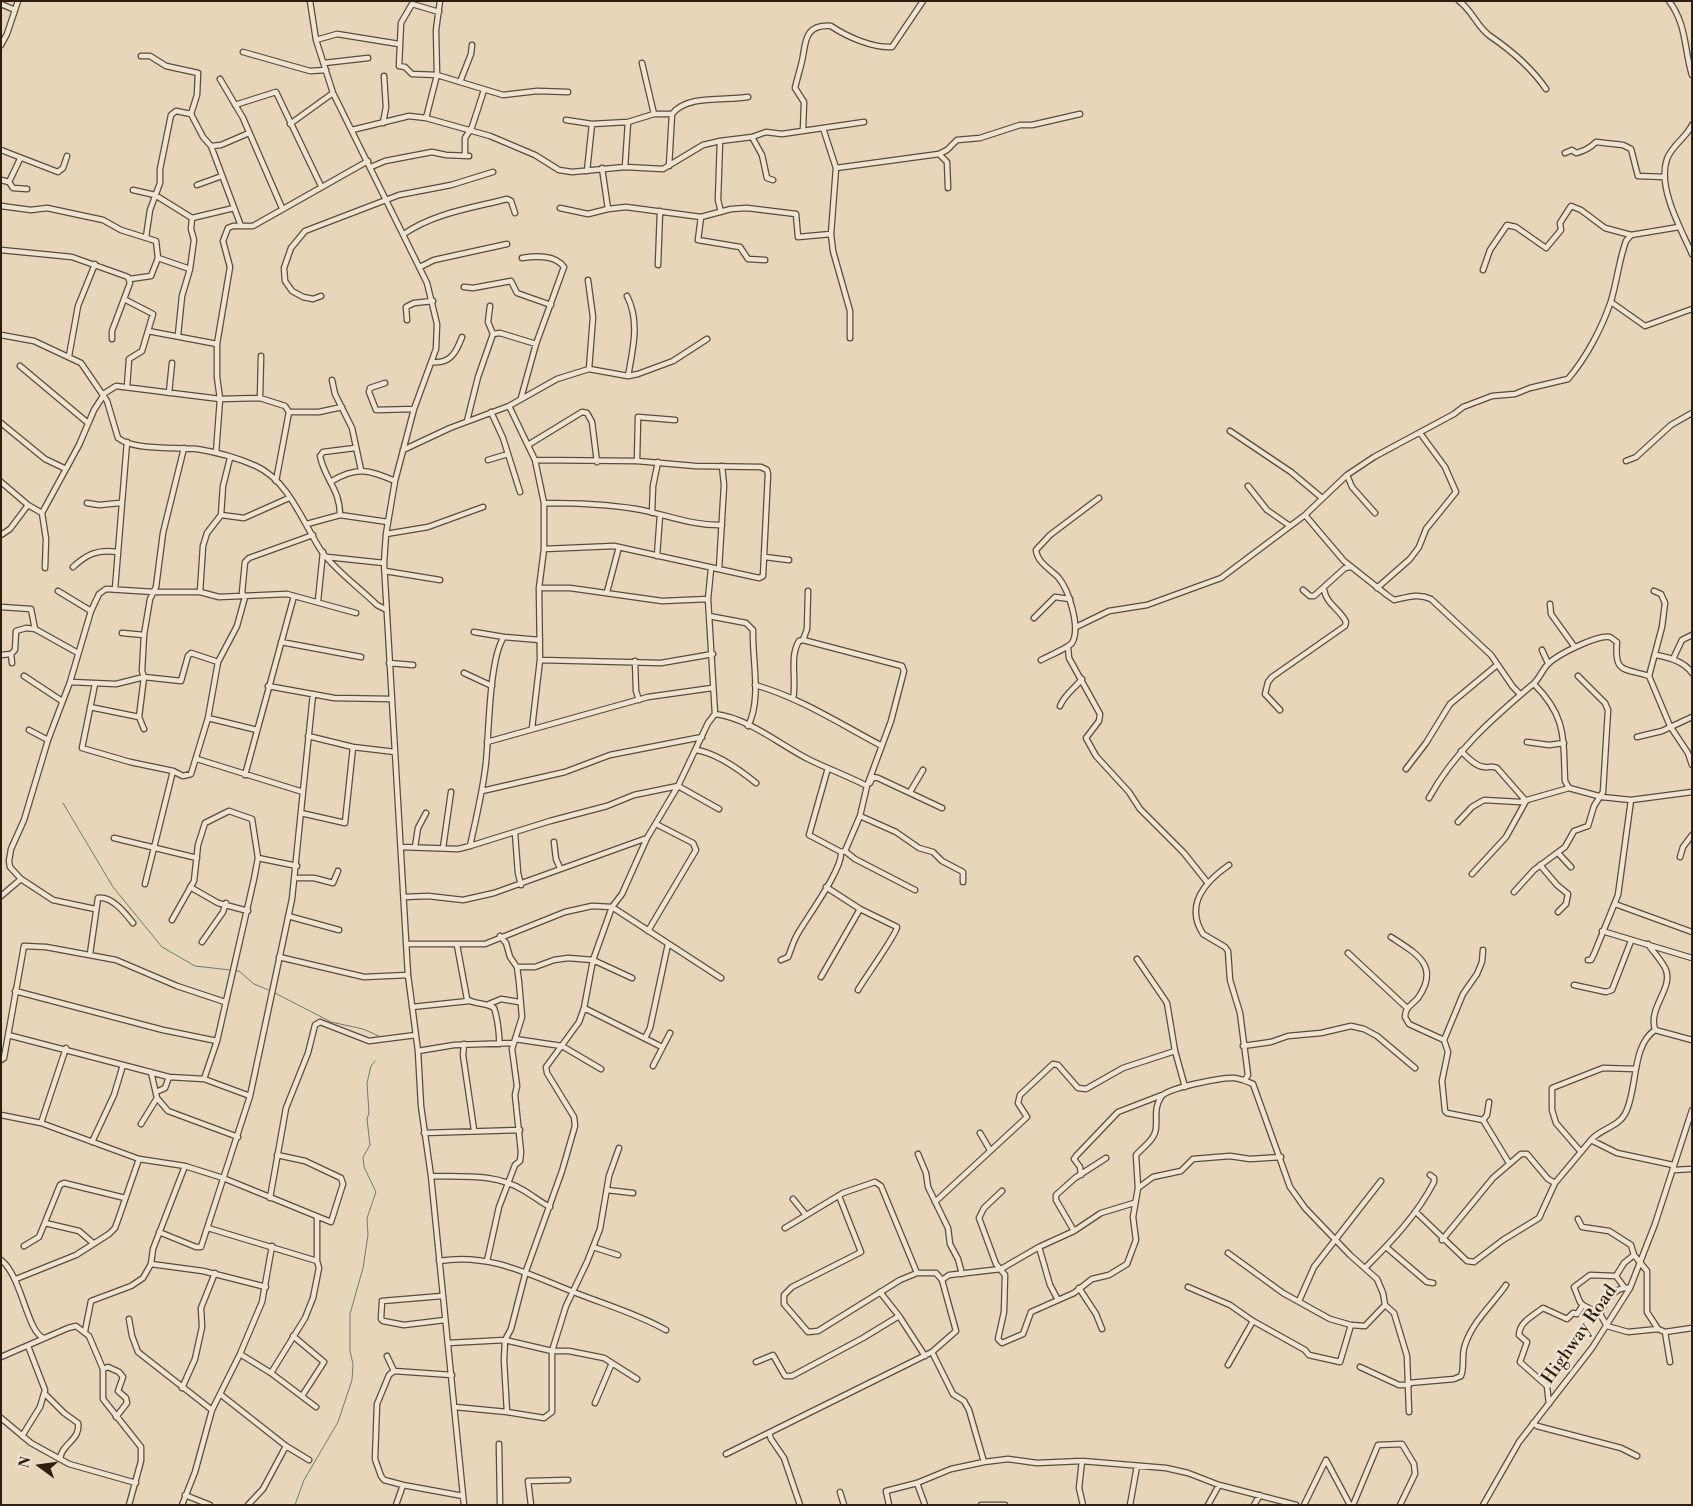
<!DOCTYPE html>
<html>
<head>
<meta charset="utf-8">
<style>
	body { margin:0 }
	#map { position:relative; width:1693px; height:1506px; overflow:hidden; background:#e7d6ba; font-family:"Libre Bodoni",serif }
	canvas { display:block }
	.frame { position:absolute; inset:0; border:2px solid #2e1e10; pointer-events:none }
	.north { position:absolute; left:15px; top:1441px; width:50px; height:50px; -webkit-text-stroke:4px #efe4d2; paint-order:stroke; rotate:284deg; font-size:14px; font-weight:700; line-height:20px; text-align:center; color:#2e1e10 }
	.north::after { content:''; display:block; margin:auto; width:18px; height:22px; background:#2e1e10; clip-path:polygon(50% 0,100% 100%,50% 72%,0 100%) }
</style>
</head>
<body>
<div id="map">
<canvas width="1693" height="1506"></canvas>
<div class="frame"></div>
<div class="north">N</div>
</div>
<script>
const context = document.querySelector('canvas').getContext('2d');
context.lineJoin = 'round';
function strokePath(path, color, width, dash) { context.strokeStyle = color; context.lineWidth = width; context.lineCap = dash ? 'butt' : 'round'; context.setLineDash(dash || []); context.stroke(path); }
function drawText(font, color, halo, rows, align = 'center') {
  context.font = font + ' "Libre Bodoni",serif'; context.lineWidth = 5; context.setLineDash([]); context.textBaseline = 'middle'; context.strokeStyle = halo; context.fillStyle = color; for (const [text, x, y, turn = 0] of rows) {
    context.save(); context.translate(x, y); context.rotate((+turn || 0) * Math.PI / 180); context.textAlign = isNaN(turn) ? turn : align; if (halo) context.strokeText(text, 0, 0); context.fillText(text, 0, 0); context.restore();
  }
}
const stream = new Path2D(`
	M63,803L113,887L162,947L195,966L239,971L254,984L271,991
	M275,993L331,1022L363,1029L381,1037
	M295,1505L304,1480L338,1422L352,1380L353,1364L350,1351V1314L363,1268L368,1235L367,1218L376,1192L364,1167L363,1157L370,1145L367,1119L369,1113L367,1083L371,1066L375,1061`);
const street = new Path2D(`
	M310,1L316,40L333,93L427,283L437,324L436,349L414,409L395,481L386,534L384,563L408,975L418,1051L421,1106L431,1176L464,1505
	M1459,1C1472,10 1477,27 1490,36C1512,51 1531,67 1546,89
	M1669,1C1687,25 1684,49 1692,75
	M1,4L15,10
	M439,12L412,4L401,23L399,66L405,67L412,74L437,75L503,95L537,91L568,92
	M316,40L337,34L399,44
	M1,45L7,34L18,1
	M243,52L310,71L326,70
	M141,56H150L166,66L198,73L197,95L191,114L203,137L211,146L241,226
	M324,63L368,58
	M642,63L654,114
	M220,79L243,118L282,208
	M460,82L471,54L472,45
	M235,105L276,92L321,186
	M426,118L437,75L436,30L440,1
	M566,120L592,124L628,122L654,114H672
	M383,123L386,107L384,76
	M290,124L333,93
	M1692,125C1686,138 1672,145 1667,159C1657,187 1681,229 1692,254
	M823,128L836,168L831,234L833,251L850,311V338
	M352,130L409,116L426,118L490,136L535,155L559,170L572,172L625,167L663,169L703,145L720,141L752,137L766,132L782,134L864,122
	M803,130L804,102L795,88C797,79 800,70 802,61C806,44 803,24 831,26C847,37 873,48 892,47L923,1
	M752,137L762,155L767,178L773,180
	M720,141L718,200L721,212
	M211,146L221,145L249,133
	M1,150L58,172L63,168L67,156
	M1565,153L1572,150L1576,153C1585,151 1590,148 1596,142L1623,145L1631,149L1638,176L1665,177
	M465,154V138L472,127L484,90
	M939,154L947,150L957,140L980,138L1020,125H1032L1080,114
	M669,166L672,114C687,94 726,101 748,97
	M371,167L385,161L432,152L446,155L469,156
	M625,167L628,122
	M836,168L939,154L947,162L948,188
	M587,171L592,124
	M1,180L9,182L13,188L27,189
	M9,182L20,159
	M197,185L222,176
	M133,190L155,195L192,218
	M1,206L31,210L47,208L103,220L121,230L156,241L158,258L190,269
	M560,208L588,214L608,209L602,168
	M608,209L626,207L701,217L731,209L747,208L796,214L798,237L831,234
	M701,217L698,240L740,247L748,259L765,260
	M192,218L234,208
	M404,234C434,213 472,208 507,199L511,201L515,213
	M146,237L150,210L160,183V169L171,115L176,111L191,114
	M1,250L72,257L128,277L130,283L112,331V339
	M658,265L660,211
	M420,267L434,260L507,244
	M1483,270L1490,250L1507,225L1516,227L1546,248L1561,230L1560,223L1571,206L1581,210L1605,228L1631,235
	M130,279L151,276L158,258
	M588,280L593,317L589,369
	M464,287L473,288L511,281L517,293L551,305
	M321,296L313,299L303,297L292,291L285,281L284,268L291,248L305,231L399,195L451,185L493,172
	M627,296C640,321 633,349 628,376
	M124,299L153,314L142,351L129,359L127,387
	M1611,302L1645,326L1692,309
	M407,320L406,307L414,303L433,301
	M148,331L217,344
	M493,334L500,333L536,344
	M1,335L34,341L81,363L107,401L118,438C135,451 176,447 197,449C216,452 238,458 256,466C289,481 303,523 322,552C337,572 360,588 377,605L385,609
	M178,335L182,296L190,269L194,240L191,229L192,218
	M69,356L78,306L95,264
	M432,362C450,364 456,353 462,337
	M20,366L88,423
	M332,380L335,394L352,428L361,470
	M385,383L370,388L369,392L376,410L414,409
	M169,393L172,363
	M260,398L261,356
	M521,398L536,344L564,267C555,254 535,256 522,258
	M509,406L535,460L544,503V549L539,588L540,660L532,728
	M289,412H319L342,407
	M491,412L503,438L520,492
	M467,421L478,377L493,334L488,322L490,306
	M1,423L45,459L66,469
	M1230,431L1291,472L1322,498
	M528,445L582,412L587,413L592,422L597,462
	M403,450L450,428L509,406L557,379L589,369L628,376L638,374L673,361L707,339
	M216,453L220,399L217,377V344L230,267L223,241L228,228L233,226H253L368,161
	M488,460L508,454
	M535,460L637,461L695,466L761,467L767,470L768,474L763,576L759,578L614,546L544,549
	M637,461L638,417L675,420
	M1626,461L1636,457L1671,425L1692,413
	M1347,475L1352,487L1375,513
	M332,481C357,466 370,470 395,481
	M1,482L28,505L42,513
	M1248,486L1267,510L1290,526
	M87,503L99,505L120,503
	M544,503C575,503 605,504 636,509C665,514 692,526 722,525
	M652,513L653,486L658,462
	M221,515L244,518L289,498
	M340,515C340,489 325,480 320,456L323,452L355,448
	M1305,515L1344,561L1387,595L1394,600C1408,597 1418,593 1431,599L1491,655L1513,687L1520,694
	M307,524L340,515L388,522
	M386,534L428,527L483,507
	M1,535L10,529L28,505
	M657,556L660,515
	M327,557L384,563
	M765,557L789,560
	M73,567C87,554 98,549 117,552
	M45,568L46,539L42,513L79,445L94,410L105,393L116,386L220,399L260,398L285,406L289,412L276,481
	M719,569L724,485L722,466
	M385,571L440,580
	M539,588H570L662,601L708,599
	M1377,588L1410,559L1419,547L1426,529L1456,492L1445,467L1420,433
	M115,589L127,442
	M1303,590L1310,596H1314L1345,568L1351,567
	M58,591L91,611
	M1654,591L1661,594L1665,603L1662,627L1649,676L1670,726L1688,753L1692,765
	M200,592L203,546L207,533L221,515L223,486L230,458
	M607,592L619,547
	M318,601L323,552
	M1550,604L1551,614L1574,646
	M1,607L31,609L35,629L78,653
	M709,616L746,623L753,630C752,660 762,699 748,726
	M1034,618L1055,597L1070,599
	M1076,627L1109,611L1147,605L1221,578L1305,515L1347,475L1374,457L1454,414L1463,407L1492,396L1515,394L1530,388L1568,379C1586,358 1602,328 1611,301C1617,281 1619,260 1626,241L1631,235L1679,227
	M474,632L504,637
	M122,633L144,635
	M803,640L902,666L904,671L891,721L867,786
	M281,642L361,657
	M1068,647L1069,658L1100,714L1099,721L1086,738L1096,756L1129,792L1140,809L1184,853L1207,882
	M1542,650L1548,663
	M1,655L11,654
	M1656,655C1668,657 1684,661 1692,673
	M1673,659L1682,640L1692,635
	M540,660L661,663L713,654
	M1041,660C1048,656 1068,648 1072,643C1081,628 1069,590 1058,577C1050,569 1037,562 1036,550L1050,535L1099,498
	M635,661L636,691L639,700
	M12,663L11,654L15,650L16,631L26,628L35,629
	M389,663L413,665
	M464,673L492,686
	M24,676L62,701
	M70,682L116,684L144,677L181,681L188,656L191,653L218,662
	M95,684L82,748L130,762L173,771L183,776L191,774L208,718L218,662L237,626L245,597L242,593L245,562L249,558L313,535
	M1534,684C1567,717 1563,738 1565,781L1569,788
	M755,685C801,698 840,724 882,746
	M268,686L334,698L391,699
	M793,699C797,680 789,657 799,641L803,640L807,629L808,591
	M1060,706C1065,694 1074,689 1082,679
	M90,707L139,717L144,729
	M1280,710L1265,694L1268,682L1272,677L1345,626L1346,622C1340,609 1327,605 1324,590
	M715,714C748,718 779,744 808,759C828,769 848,776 867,786L860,816L845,851L855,859L915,890
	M139,717L144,677L142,671L144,635L150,599L156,587L163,533L184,448
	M208,718L257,730
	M29,730L48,740
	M308,736L353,747L395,752
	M1637,737L1662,731L1692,717
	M487,742L648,697L712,688
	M1527,742L1549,745L1564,743
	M696,750C716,753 740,770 756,783
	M1461,751C1467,757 1476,767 1485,767C1490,768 1491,765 1497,768L1526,801L1506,837L1472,874
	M197,759L303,792
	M828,768L809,835L841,852
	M1406,769L1426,743L1450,704L1497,665
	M245,775L294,596
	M870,783L873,777L878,778L942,808
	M482,791L565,772L610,755L702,737
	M910,792L923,770
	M1429,798C1454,752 1493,718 1532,685C1539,680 1542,670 1548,664C1558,654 1597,635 1610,637L1617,642C1614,674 1624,668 1649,676
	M301,813L345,823L353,747
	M860,816L896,832L919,848L933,852L942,861L963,872V882
	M1458,822L1472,807L1484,800L1520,802L1569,788L1602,797L1631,800L1692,792
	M515,833L518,873L521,885
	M114,838L197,858
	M554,842L556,859L560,868
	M470,846C476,818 483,791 486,762C489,734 489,658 504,637L540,640
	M401,847L458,849L470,846L550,821L607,806L634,795L678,786L719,809
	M415,847L418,828L426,813
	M443,848L451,792
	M1558,853L1571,867
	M1680,857L1683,847L1692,835
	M258,858L297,866
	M1229,865C1206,881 1184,904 1203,934L1225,947L1228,951L1230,980L1240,1013L1248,1075L1245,1080
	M1540,865L1557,885L1568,894L1566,904L1558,912
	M295,878H314L333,883L338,871
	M145,884L173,771
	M190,887L218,903L248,911
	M826,887L860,909L897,927C897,934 864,979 858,990
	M1514,892L1534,870L1565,847L1574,831L1588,826L1594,806L1603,792L1608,710L1605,703L1578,676
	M1,896L21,879
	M404,897L428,896L463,900L494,893L647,838
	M1615,904L1692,932
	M95,909L53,900L21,879L10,867L9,861L11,849L24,820L48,740L70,682L91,611L99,594L106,589L154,592H200L219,597L287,594L356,613
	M288,916L339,930
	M172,920L194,881L198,845L205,823L229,811L252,819L258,858L254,879L217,1041L204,1079
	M648,931L696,850L693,843L656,824
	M1602,931L1692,958
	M1391,937C1415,953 1441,965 1418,998C1412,1005 1405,1007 1405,1017L1409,1024L1444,1040L1448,1052L1442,1081L1445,1111L1447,1113L1483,1120L1509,1163
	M202,942L223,912L226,903
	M406,944H485L565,912L592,906L612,907L721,978
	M1648,944C1653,952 1663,962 1666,970C1673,989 1648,1007 1655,1030
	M457,945L467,999C474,1005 486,1002 494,1008C497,1016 500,1036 499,1044
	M1348,953L1407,1008
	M90,954L98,898C112,896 125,913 133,923
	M279,957L364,977L408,975
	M1137,959L1167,1003L1175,1051L1185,1087
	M781,960L788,957C791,950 793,942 797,935C807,917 843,869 841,852L845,851
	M1588,960H1591L1594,954L1618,895L1631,800
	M517,967H535L554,960L568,958L593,960L632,978
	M821,977L860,909
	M1574,985L1606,992L1612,990L1631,941
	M15,991L163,1030L217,1041
	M489,1004L501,999L519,1002
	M412,1007L469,1001
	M584,1008L662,1047
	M8,1035L169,1077L204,1079L250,1096
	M645,1038L650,1028L668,944
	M515,1039L562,1046L601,1069
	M1444,1040L1463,994L1477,974L1482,962L1483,950
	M464,1044L463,1055L474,1130
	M1243,1046L1271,1042L1288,1036L1321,1033L1351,1026L1364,1029L1377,1036L1415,1068
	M418,1051L454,1045L513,1043
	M1,1060L4,1058L24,946L46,947L116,960L177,986L225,1002
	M653,1066L670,1033
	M151,1072L157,1098L168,1111L238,1137
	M156,1092L165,1088L169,1077
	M1,1115L41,1123L139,1159L185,1166L223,1178L331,1222L343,1184L341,1178L305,1161L277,1155
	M1483,1120L1487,1115L1489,1102
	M41,1123L66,1048
	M141,1124L157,1098
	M424,1133L520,1130
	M980,1133L990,1150
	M1591,1140C1600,1129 1618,1127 1625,1114C1638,1090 1631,1046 1655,1030L1692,1040
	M92,1142L114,1095L123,1065
	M1581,1152L1556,1123L1552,1110V1088L1603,1068L1636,1069
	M918,1154L926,1173L928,1187L948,1228L950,1244L958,1259L962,1274
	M1081,1175L1080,1167L1074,1159L1076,1156L1118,1112L1162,1095
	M431,1176C463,1177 495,1173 523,1190C532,1195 540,1202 550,1207
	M1138,1188L1153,1177L1181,1171L1193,1159L1230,1156L1250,1159L1281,1157
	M607,1190L633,1193
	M1002,1191L984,1208L979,1218L996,1264L1005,1275L1004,1312L998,1339L1002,1343L1023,1334L1031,1312L1074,1293L1092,1279L1109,1275L1127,1264L1136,1240L1133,1217L1138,1188L1136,1155C1143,1147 1156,1139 1156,1127C1157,1116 1154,1108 1161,1097C1166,1088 1223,1077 1235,1078C1241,1079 1247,1081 1253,1084L1290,1187L1305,1208L1350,1255L1377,1279L1383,1293L1385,1305L1394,1313L1407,1356L1409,1412
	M270,1198L286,1108L308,1053L315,1025L320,1022L369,1041L416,1035
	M793,1199L806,1215
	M935,1202L1027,1117L1018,1103L1020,1095L1053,1064L1058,1065L1078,1088L1086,1089L1123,1068L1175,1051
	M1416,1212L1467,1261L1474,1262L1503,1240L1539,1218L1555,1183L1591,1140L1617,1153L1673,1165L1674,1170L1692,1169
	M1578,1219L1582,1227L1609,1231L1631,1245L1634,1255L1647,1271V1312L1658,1329L1665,1332L1692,1328
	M45,1223L79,1231L93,1243
	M208,1228L317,1261
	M785,1228L843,1193L875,1182L881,1186L917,1273
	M1074,1231L1056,1200V1195L1075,1178L1106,1158
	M159,1232L196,1247H201L250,1096L292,899L313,694
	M1442,1240L1493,1178L1521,1154H1527L1548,1179L1555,1183
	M24,1246L39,1237L60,1185L64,1183L125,1198
	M593,1247L618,1255
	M1039,1247L1050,1285L1058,1300
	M1386,1247L1427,1282L1433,1283
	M1228,1253L1283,1293L1330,1319L1351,1325
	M1,1260C22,1276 27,1333 44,1338
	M439,1261C489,1253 526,1273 571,1291C603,1304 636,1313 666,1330
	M487,1261L499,1207L515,1165L520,1161L521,1152L515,1095L517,1086L512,1049L522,1017L519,982L517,967L510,957L506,943L500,936
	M151,1264L203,1271L266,1287
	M1366,1267C1391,1242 1417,1215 1434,1182V1178L1430,1175
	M1616,1276L1624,1287
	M16,1279L76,1255L109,1234L115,1228L119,1217L139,1159
	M942,1280L949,1275L1001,1269L1039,1247L1074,1231L1101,1213L1134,1203
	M1188,1287L1230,1305L1253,1321
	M1079,1288L1096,1314L1102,1329
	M880,1292L899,1316L925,1356
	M442,1296L382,1301L381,1319L383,1321L404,1325L445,1320
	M1299,1301L1314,1267L1381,1181
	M1583,1305L1580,1302L1574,1287L1590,1275L1616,1276L1624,1263L1634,1255
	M1600,1314C1605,1302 1614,1286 1630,1288
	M129,1319L132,1336L138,1352L212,1410
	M85,1331L91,1301L131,1286L143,1278L151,1264L153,1249L185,1166
	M1665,1332L1670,1362
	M293,1336L324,1362L302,1396
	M448,1343L505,1340L552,1351H569L604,1358L637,1379
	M932,1352L953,1394L964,1401L969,1410L984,1462
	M240,1354L271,1373L316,1407
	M387,1356L394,1371L452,1375
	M1,1357L68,1328L76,1326L89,1336L103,1369V1399L141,1447V1461L129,1505
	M756,1362L773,1355L785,1376H792L863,1338L899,1316
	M1228,1365L1253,1321L1305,1350L1309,1355L1340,1362L1351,1325L1365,1326L1385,1305
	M1360,1367L1399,1385H1409
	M103,1369L108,1367L119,1372L123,1377L118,1391L126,1398L127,1403L116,1417
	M394,1371L389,1375L377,1404L375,1459L381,1476L384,1480L403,1485L463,1496
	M271,1373L305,1318L313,1298L319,1268L317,1261V1217
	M1409,1383L1454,1379L1461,1376C1465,1366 1461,1355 1465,1345C1473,1321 1492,1305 1506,1285
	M182,1388L195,1359L202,1327L201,1308L215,1273
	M45,1394L64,1413L78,1423C81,1440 61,1444 60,1459
	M220,1394L286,1446L309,1460
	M595,1403L612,1363
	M1549,1404L1547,1386L1520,1362L1527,1342L1519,1335C1519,1322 1534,1315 1543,1308L1567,1319L1573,1313L1577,1314L1583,1305L1600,1314L1607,1326L1628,1332L1658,1329
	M455,1407L507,1412L544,1418L552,1412V1351L566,1306L587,1262L600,1229L609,1176L619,1148
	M507,1412L504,1360L505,1340L511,1329L526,1271L562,1171L575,1126L574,1117L547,1073L546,1067L579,1022L584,1008L593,960L612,907L622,894L647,838L678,786L708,723L715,714L708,599L711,569
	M1,1418L31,1443L69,1464L136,1483
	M1533,1423L1537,1426L1621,1448L1637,1456
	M769,1433L771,1439L784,1458L800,1505
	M22,1436L40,1407L45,1390L28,1346
	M499,1444L500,1505
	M726,1454L932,1352L956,1331L942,1280L936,1273H917L900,1280L818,1331L808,1332L784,1304V1295L792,1287L861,1252L839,1196
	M1082,1461L1079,1488L1083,1505
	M917,1483L925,1505
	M840,1492L844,1505
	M185,1495L210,1505
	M182,1505L195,1472L212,1410L240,1354L262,1302L272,1246
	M248,1505L263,1489L286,1446
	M396,1505L403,1485
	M531,1505L528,1481L568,1480
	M889,1505L886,1491L917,1483L951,1469L984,1462L1008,1459L1037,1463L1082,1461L1166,1468L1188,1473L1219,1485L1296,1505
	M981,1505H1005
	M1130,1505L1137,1466
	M1208,1505L1219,1485
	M1254,1505L1260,1495
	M1304,1505L1326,1460L1350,1505
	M1353,1505L1378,1445L1402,1444L1414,1464L1415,1474L1400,1505
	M1483,1505L1519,1442L1592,1348L1630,1288L1655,1224L1692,1110`);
const streetNames = [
	["Highway Road",1580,1335,-55]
];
strokePath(stream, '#6d7b6e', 1);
strokePath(street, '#5c4c3a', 7);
strokePath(street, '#efe4d2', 4.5);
drawText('18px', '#2e1e10', '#efe4d2', streetNames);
</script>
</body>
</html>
